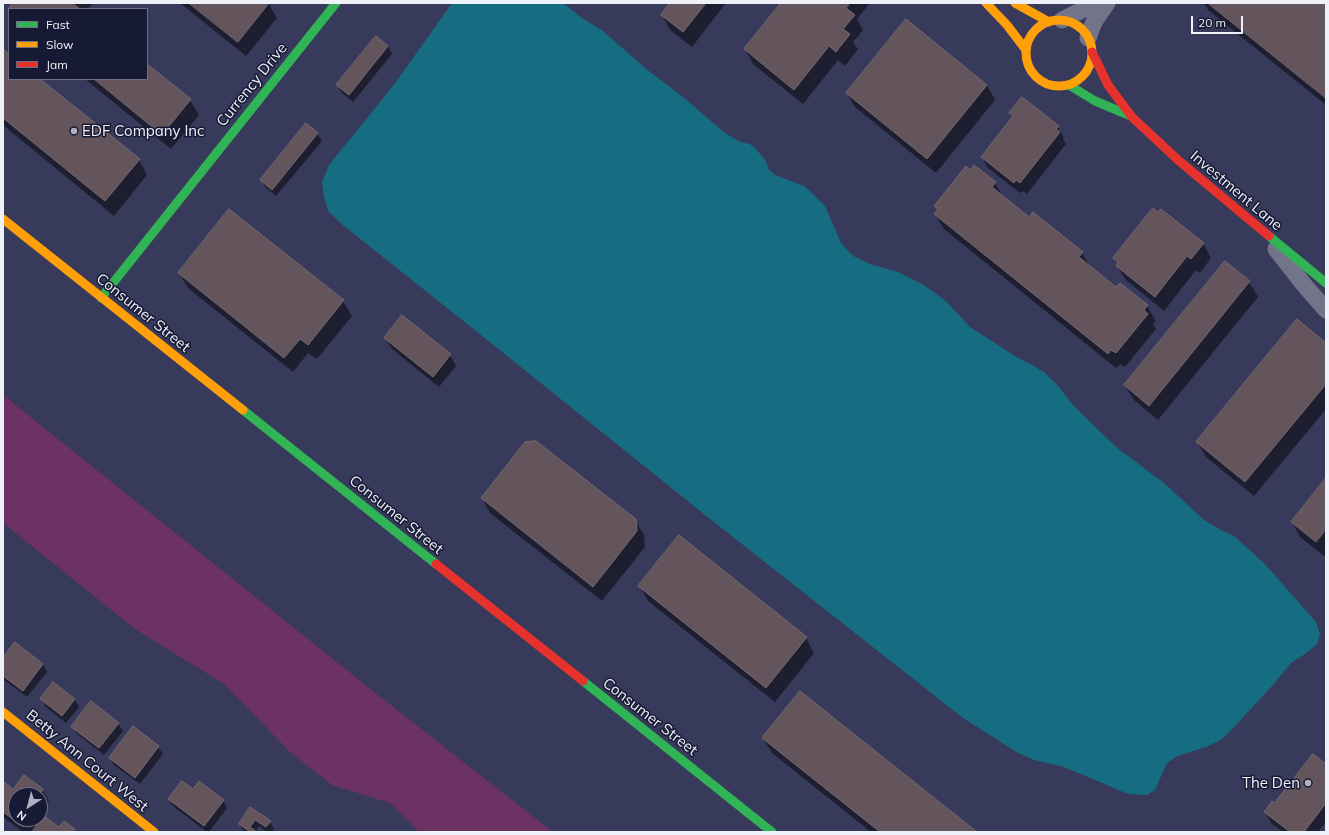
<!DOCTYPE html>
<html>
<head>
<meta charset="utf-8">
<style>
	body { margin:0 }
	#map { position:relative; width:1329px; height:835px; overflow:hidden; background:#373a5a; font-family:Mulish,sans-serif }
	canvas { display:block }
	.frame { position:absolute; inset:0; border:4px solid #eff1f8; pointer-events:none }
	.legend { position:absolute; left:8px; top:8px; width:140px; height:72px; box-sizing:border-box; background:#171a34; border:1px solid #6d7082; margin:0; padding:5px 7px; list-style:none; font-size:12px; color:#eff1f8 }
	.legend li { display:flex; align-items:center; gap:8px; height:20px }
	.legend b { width:20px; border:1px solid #6d7082 }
	.north { position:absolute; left:8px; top:787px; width:40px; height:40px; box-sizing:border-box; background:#171a34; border:1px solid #6d7082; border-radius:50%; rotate:216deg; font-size:11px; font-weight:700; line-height:16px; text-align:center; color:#eff1f8 }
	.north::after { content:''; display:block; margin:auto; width:14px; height:18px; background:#afb1c1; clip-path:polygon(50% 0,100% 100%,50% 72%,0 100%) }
	.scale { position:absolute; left:1191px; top:16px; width:52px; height:18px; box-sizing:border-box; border:2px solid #eff1f8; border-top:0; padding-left:5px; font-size:12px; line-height:14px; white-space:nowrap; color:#eff1f8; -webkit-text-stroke:3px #171a34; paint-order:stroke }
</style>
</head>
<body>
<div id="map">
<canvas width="1329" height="835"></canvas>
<div class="frame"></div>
<ul class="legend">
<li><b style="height:5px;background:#30b455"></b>Fast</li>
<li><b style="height:5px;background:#ff9f0a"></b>Slow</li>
<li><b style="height:5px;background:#e5322d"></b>Jam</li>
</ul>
<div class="north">N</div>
<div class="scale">20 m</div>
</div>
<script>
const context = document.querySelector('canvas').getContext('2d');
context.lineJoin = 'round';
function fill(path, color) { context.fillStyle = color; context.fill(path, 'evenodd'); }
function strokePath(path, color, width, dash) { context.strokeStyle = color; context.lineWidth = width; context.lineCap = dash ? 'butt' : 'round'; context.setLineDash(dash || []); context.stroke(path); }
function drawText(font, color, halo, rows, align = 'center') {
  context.font = font + ' Mulish,sans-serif'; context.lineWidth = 3; context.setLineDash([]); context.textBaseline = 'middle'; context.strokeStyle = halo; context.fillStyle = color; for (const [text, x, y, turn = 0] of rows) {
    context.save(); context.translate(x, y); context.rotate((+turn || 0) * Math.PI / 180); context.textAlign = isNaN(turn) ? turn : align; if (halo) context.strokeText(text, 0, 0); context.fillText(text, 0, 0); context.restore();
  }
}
const green = new Path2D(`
	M3,395L378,695L553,832H419L390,803L332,785L291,753L224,684L135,629L3,523Z`);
const water = new Path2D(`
	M452,3H563L582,18L603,31L645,68L683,97L725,133L740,142L750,144L756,149L765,160L769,170L775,175L804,186L815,196L825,206L841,243L853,256L870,264L898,272L924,285L947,302L970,327L1015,356L1030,364L1044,372L1059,387L1073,405L1116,447L1164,483L1204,520L1221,530L1234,536L1264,563L1316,622L1320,634L1317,644L1305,654L1291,663L1273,685L1235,726L1221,740L1206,747L1178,756L1167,763L1155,790L1147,795L1128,794L1064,767L1034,760L1018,753L963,718L705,515L486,339L344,226L328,211L324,197L322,182L329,165L393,86Z`);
const shadow = new Path2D(`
	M14,3H93L88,9H10Z
	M180,3H268L277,18L246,56Z
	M671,3H726L692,47L670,30L662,15Z
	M782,3H870L857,19L863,30L853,42L858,49L845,66L838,60L803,104L753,64L745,49Z
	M1204,3H1326V105L1208,10Z
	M388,46L392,54L353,102L342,93L337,85Z
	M3,50L9,55V79H39L139,160L147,175L114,216L3,125Z
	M147,65L190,100L199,115L171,149L85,79H147Z
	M987,85L995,100L936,173L855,107L847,93Z
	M1010,113L1058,127L1064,138L1063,139L1066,144L1027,194L1023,191L1020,193L988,168L982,157L1013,118Z
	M317,133L322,141L276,196L265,187L261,180Z
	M970,171L995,183L1004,198L1029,219L1033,214L1082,253L1091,268L1116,289L1120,284L1147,306L1156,321L1153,324L1156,329L1125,367L1120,364L1116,368L944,229L935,214L938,211L935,206Z
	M1203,243L1211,258L1200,273L1196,270L1164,311L1126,280L1117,266L1118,264L1115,258Z
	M179,273L343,301L352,316L317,359L308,353L293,372L188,288Z
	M1249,282L1258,297L1158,420L1134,400L1125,386Z
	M385,338L450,355L456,366L439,387L392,349Z
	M1326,344V409L1254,496L1206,457L1197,442Z
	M1326,479V554L1324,556L1300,537L1292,522Z
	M482,498L635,520L644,535L645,547L602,601L490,513Z
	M640,586L806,638L814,653L775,702L648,601Z
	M3,659L43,664L47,672L27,697L3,679Z
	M54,684L75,700L79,707L66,723L46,707L41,699Z
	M118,723L123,731L104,755L77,734L73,727Z
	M763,738L975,832H871L772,753Z
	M158,747L163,754L140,784L114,765L110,758Z
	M1326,766V822L1318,832H1283L1271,823L1265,812Z
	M24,777L42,790L49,801L40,813L44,819L59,829L64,822L76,832H23L3,817V783L14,790ZM16,795H40V819H16Z
	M193,791L223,800L227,808L209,832H207L174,807L169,800Z
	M251,809L270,822L274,829L272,832H267L259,826L255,832H244L240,824Z`);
const building = new Path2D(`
	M13,3H72L80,9H9V11L8,10Z
	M189,3H269L238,42Z
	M670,3H706L683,32L661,15Z
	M781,3H850L846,8L855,15L843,29L850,34L836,52L829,46L794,90L744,49Z
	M1208,3H1326V98Z
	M906,19L987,85L927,159L846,93Z
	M376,36L388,46L349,95L336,85Z
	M3,49L9,54V79H40L140,159L105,201L3,118Z
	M147,64L191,99L162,135L94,79H147Z
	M1022,97L1059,126L1056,129L1060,132L1020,183L1016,180L1014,183L981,157L1013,116L1009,113Z
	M306,123L318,133L272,190L260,180Z
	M974,165L996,182L992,187L1029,217L1033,212L1083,252L1079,257L1116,287L1120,283L1148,305L1144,310L1148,314L1116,353L1111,350L1108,354L934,214L938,209L934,206L966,166L970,170Z
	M1153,208L1158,212L1161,209L1204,243L1191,259L1187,256L1155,297L1116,266L1118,262L1113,258Z
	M229,209L344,300L308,345L300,339L284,358L178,273Z
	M1225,261L1250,281L1149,406L1124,385Z
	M402,315L451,354L433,377L384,338Z
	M1297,319L1326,343V384L1245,482L1196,442Z
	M536,441L636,519L637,531L593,587L481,498L525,442Z
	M1326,478V529L1316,542L1291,522Z
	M679,535L807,637L766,688L638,586Z
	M15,642L43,664L23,691L3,676V658Z
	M53,682L75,699L62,716L40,699Z
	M800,691L977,832H880L762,738Z
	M91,701L119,723L99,748L71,727Z
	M133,726L159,746L135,778L109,758Z
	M1313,754L1326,764V803L1304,832H1290L1264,812L1272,801L1274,803Z
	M24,775L43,789L39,795H16V819H29L24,827L3,812V781L13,789Z
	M182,781L193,789L199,781L224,800L204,826L168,799Z
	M250,807L271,821L266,827L255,820L250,827L257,832H250L239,824Z
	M44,816L59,827L64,821L75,829L73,832H32Z`);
const street = new Path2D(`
	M1062,20L1086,8L1101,3
	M1088,38L1094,22L1107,3
	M1276,249L1305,286L1326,310`);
const fast = new Path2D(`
	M1069,85L1095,101L1131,116
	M1269,236L1326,283
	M101,298L336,3
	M243,410L436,564
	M583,681L772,832`);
const slow = new Path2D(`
	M986,3L1007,25L1026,50
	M1015,3L1049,22
	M1026 53a33 33 0 1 1 66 0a33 33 0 1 1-66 0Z
	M3,219L243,410
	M3,712L154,832`);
const jam = new Path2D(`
	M1092,52L1108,85L1132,117L1178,160L1269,236
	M436,564L583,681`);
const markers = [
	[74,131,4,"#afb1c1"],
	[1308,783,4,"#afb1c1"]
];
const streetNames = [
	["Currency Drive",252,85,-51],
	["Investment Lane",1236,191,40],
	["Consumer Street",143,313,39],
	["Consumer Street",396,515,39],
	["Consumer Street",650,717,38],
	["Betty Ann Court West",87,761,39]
];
const poiNames = [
	["EDF Company Inc",82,131],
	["The Den",1300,783,"right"]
];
fill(green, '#6b3263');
fill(water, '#166c80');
fill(shadow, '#0007');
fill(building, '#64555c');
strokePath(building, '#756771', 1);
strokePath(street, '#72758a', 17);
strokePath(fast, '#30b455', 9);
strokePath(slow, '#ff9f0a', 9);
strokePath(jam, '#e5322d', 9);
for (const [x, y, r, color] of markers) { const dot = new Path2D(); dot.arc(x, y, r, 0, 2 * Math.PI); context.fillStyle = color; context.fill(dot); strokePath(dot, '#171a34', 1.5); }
drawText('15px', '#eff1f8', '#171a34', streetNames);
drawText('15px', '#eff1f8', '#171a34', poiNames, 'left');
</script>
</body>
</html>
